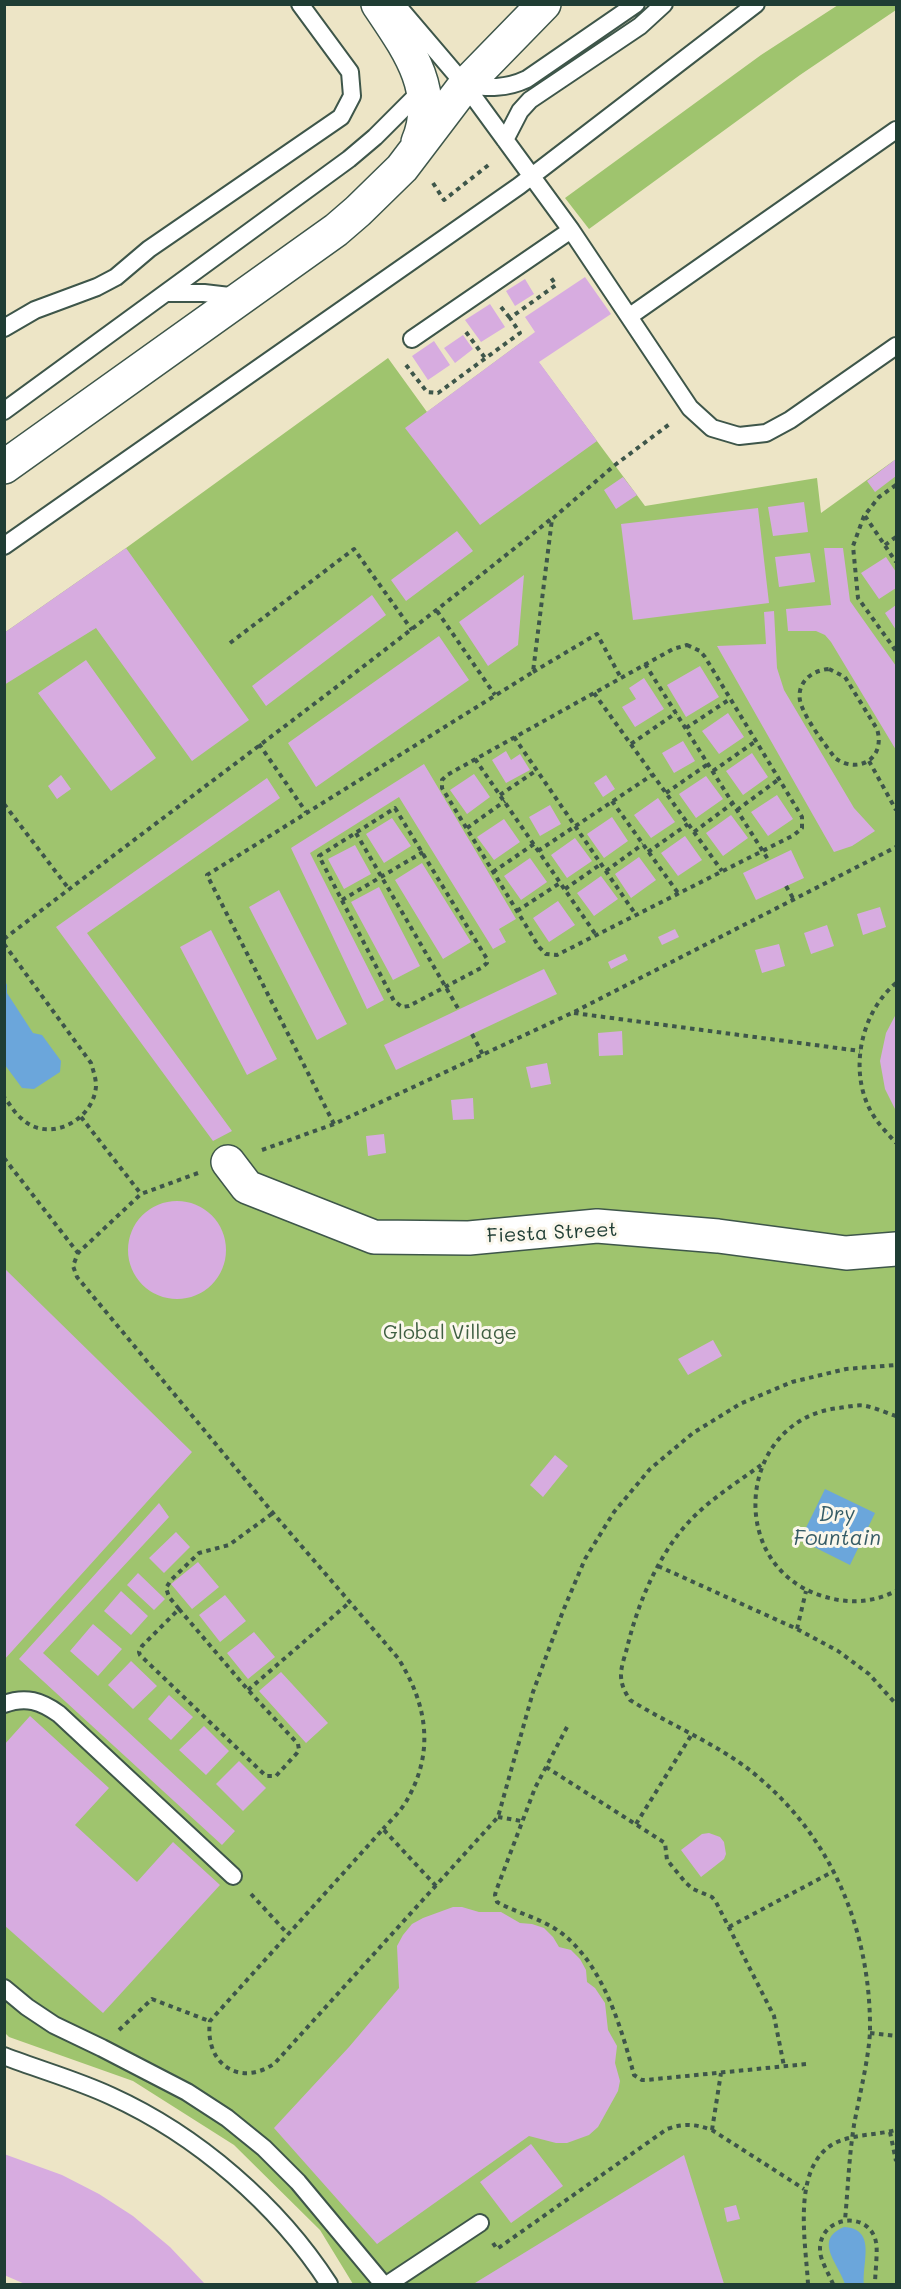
<!DOCTYPE html>
<html>
<head>
<meta charset="utf-8">
<style>
	body { margin:0 }
	#map { position:relative; width:901px; height:2289px; overflow:hidden; background:#ede5c6; font-family:Mali,sans-serif }
	canvas { display:block }
	.frame { position:absolute; inset:0; border:6px solid #1f3d34; pointer-events:none }
</style>
</head>
<body>
<div id="map">
<canvas width="901" height="2289"></canvas>
<div class="frame"></div>
</div>
<script>
const context = document.querySelector('canvas').getContext('2d');
context.lineJoin = 'round';
function fill(path, color) { context.fillStyle = color; context.fill(path, 'evenodd'); }
function strokePath(path, color, width, dash) { context.strokeStyle = color; context.lineWidth = width; context.lineCap = dash ? 'butt' : 'round'; context.setLineDash(dash || []); context.stroke(path); }
function drawText(font, color, halo, rows, align = 'center') {
  context.font = font + ' Mali,sans-serif'; context.lineWidth = 6; context.setLineDash([]); context.textBaseline = 'middle'; context.strokeStyle = halo; context.fillStyle = color; for (const [text, x, y, turn = 0] of rows) {
    context.save(); context.translate(x, y); context.rotate((+turn || 0) * Math.PI / 180); context.textAlign = isNaN(turn) ? turn : align; if (halo) context.strokeText(text, 0, 0); context.fillText(text, 0, 0); context.restore();
  }
}
const green = new Path2D(`
	M838,5H896V10L800,75L589,229L565,198L761,55Z
	M523,341L645,506L817,478L821,513L896,459V2284H353L320,2230L234,2145L133,2081L9,2037L5,2033L4,633L126,548L388,358L427,412Z`);
const water = new Path2D(`
	M5,981L7,985V993L33,1033L42,1035L61,1061L60,1072L34,1089L22,1088L5,1065Z
	M825,1489L875,1513L850,1565L800,1540Z
	M844,2227C877,2229 862,2262 864,2284H845C838,2263 813,2240 844,2227Z`);
const building = new Path2D(`
	M585,277L611,314L539,362L597,441L480,525L405,428L535,332L525,317Z
	M525,279L534,294L515,306L506,291Z
	M490,304L505,327L481,342L465,320Z
	M463,335L473,349L455,363L444,348Z
	M434,341L450,365L428,380L412,356Z
	M896,459V476L875,492L867,481Z
	M623,477L637,495L616,509L604,490Z
	M804,502L808,532L773,536L768,507Z
	M758,508L769,603L633,620L621,524Z
	M457,531L473,551L406,601L391,580Z
	M126,548L249,720L192,761L96,628L4,685V633Z
	M824,548H843L850,601L896,666V750L831,642L825,635L816,631H788L786,609L831,605Z
	M810,553L815,582L779,587L775,557Z
	M886,557L896,572V588L879,599L861,573Z
	M524,575L518,645L488,666L459,622Z
	M372,595L386,615L266,706L252,686Z
	M896,605V630L885,613Z
	M774,611L777,668L784,690L854,808L875,831L852,846L834,852L717,646L766,644L764,612Z
	M439,636L469,680L316,787L288,743Z
	M86,660L156,758L111,791L38,693Z
	M700,666L719,697L686,717L667,685Z
	M644,678L664,709L635,727L622,707L636,699L629,688Z
	M728,713L744,737L719,754L702,731Z
	M683,741L695,761L674,773L662,753Z
	M506,751L511,760L520,754L530,770L506,783L492,760Z
	M752,753L768,777L743,795L726,771Z
	M424,764L516,919L499,929L506,942L493,949L399,797L310,853L384,1000L367,1009L291,848Z
	M474,774L490,797L467,814L450,790Z
	M61,775L71,789L57,799L48,786Z
	M606,775L615,789L603,797L594,783Z
	M706,776L723,799L696,818L679,794Z
	M267,778L280,798L87,933L232,1131L213,1141L56,927Z
	M777,795L793,819L768,836L751,812Z
	M658,798L675,822L651,838L634,815Z
	M550,805L561,824L540,836L529,817Z
	M731,815L748,838L723,856L706,833Z
	M612,817L628,841L604,858L587,834Z
	M392,818L411,846L384,863L366,834Z
	M504,819L520,842L494,860L477,837Z
	M685,836L702,860L678,876L661,853Z
	M575,838L592,861L567,878L551,855Z
	M355,845L371,874L344,889L328,859Z
	M791,850L804,878L756,900L743,873Z
	M639,857L656,880L631,898L615,874Z
	M530,858L547,882L521,900L504,876Z
	M422,863L471,942L443,959L395,880Z
	M601,876L618,899L594,916L577,893Z
	M379,887L420,966L393,980L351,902Z
	M279,890L347,1024L317,1040L249,907Z
	M558,901L575,925L549,942L533,918Z
	M880,907L886,927L863,935L857,914Z
	M827,925L834,946L811,954L804,933Z
	M675,929L679,937L662,945L658,937Z
	M211,930L277,1059L247,1075L180,947Z
	M779,944L785,966L762,973L755,950Z
	M625,954L628,960L611,969L608,962Z
	M544,969L557,994L396,1070L384,1045Z
	M896,1014V1111L885,1089L880,1061L886,1033Z
	M622,1031L623,1055L599,1056L598,1033Z
	M547,1063L551,1084L531,1088L526,1067Z
	M473,1098L474,1119L453,1120L451,1100Z
	M384,1134L386,1153L368,1156L366,1136Z
	M128 1250a49 49 0 1 1 98 0a49 49 0 1 1-98 0Z
	M4,1268L192,1452L4,1660Z
	M713,1340L722,1356L688,1375L678,1359Z
	M555,1455L568,1466L543,1497L530,1485Z
	M159,1503L169,1517L43,1653L235,1831L222,1845L19,1659Z
	M176,1532L190,1547L164,1573L149,1558Z
	M198,1562L219,1587L192,1609L171,1584Z
	M138,1573L165,1599L154,1610L127,1585Z
	M121,1591L148,1616L131,1635L104,1611Z
	M225,1595L246,1621L220,1642L199,1615Z
	M93,1624L122,1649L98,1676L70,1651Z
	M254,1632L275,1657L248,1679L227,1653Z
	M131,1661L157,1686L133,1709L108,1685Z
	M281,1672L328,1723L306,1743L259,1691Z
	M169,1695L193,1717L171,1740L148,1719Z
	M30,1716L109,1788L75,1825L137,1882L173,1842L220,1885L103,2013L4,1925V1745Z
	M204,1726L229,1751L206,1775L179,1750Z
	M239,1761L266,1788L243,1811L216,1784Z
	M709,1833L720,1837L724,1842L726,1854L724,1859L701,1877L681,1850L702,1834Z
	M453,1907H462L479,1912H501L520,1923L532,1924L544,1928L553,1937L559,1947L571,1950L580,1959L586,1970L587,1982L595,1988L605,2003L608,2030L617,2046L615,2063L620,2081L618,2091L598,2127L589,2135L567,2143H556L529,2136L377,2244L274,2128L349,2047L399,1988L397,1946L403,1935L412,1924L423,1918Z
	M531,2144L563,2186L511,2223L480,2182Z
	M4,2154L62,2175L99,2194L133,2216L170,2247L205,2284H25L4,2275Z
	M684,2155L724,2284H475V2283Z
	M736,2205L740,2219L727,2222L724,2208Z`);
const path = new Path2D(`
	M433,183L444,200L491,163
	M501,307L510,318
	M466,332L485,358
	M406,365L427,392L438,393L520,333L510,318L556,285L549,275
	M896,485L879,497L864,516L853,546L858,598L896,651
	M865,516L896,562
	M885,545L896,537
	M437,611L495,695
	M230,643L354,549L412,630
	M687,645L700,651L705,657L802,817V828L794,835L557,955L546,954L539,947L442,788V780L447,775L673,649Z
	M645,664L769,861
	M829,669L845,677L877,729C886,758 859,775 835,758C824,743 809,724 802,707C793,686 810,670 829,669Z
	M533,672L597,634L621,678
	M594,693L722,871
	M686,728L730,699
	M514,737L636,915
	M259,744L306,812
	M631,744L676,713
	M475,759L596,935
	M869,761L896,810
	M713,771L756,741
	M666,793L708,764
	M500,795L537,770
	M612,801L678,893
	M4,804L69,889
	M395,808L487,959V963L481,968L409,1006L402,1007L394,1001L319,856Z
	M737,810L779,779
	M467,828L505,801
	M694,832L733,803
	M356,833L459,1010
	M538,851L652,775
	M648,852L688,824
	M606,871L643,844
	M493,872L534,844
	M786,886L794,900
	M565,889L601,864
	M342,900L423,852
	M517,911L560,883
	M4,939C186,799 372,664 551,519
	M4,944L91,1063C93,1070 96,1078 96,1086C94,1120 49,1144 22,1119C15,1114 10,1104 4,1097
	M896,983C859,1014 847,1077 875,1118C881,1127 889,1135 896,1143
	M574,1013L860,1051
	M472,1034L483,1055
	M81,1117L141,1194
	M334,1124L207,875L533,672L552,519L615,465L671,423
	M262,1150L334,1124L574,1012L896,847
	M4,1158L78,1253
	M198,1173L141,1194L78,1253L73,1266L77,1277L273,1513L398,1658C427,1704 435,1751 407,1800C401,1811 391,1820 383,1829
	M896,1416C887,1413 876,1408 866,1406C858,1404 848,1407 839,1408C738,1419 724,1565 822,1596C848,1604 872,1603 896,1591
	M761,1465C742,1479 720,1493 702,1509C663,1543 639,1598 627,1648C625,1656 621,1666 621,1675C621,1685 625,1692 630,1700C675,1728 726,1747 765,1783C836,1846 871,1937 870,2031C869,2058 859,2097 854,2125C849,2156 848,2188 845,2220
	M658,1566L797,1629L838,1651L869,1674L896,1704
	M179,1609L248,1690L298,1744L299,1750L297,1753L276,1776H266L140,1655L139,1652L142,1646Z
	M179,1609L169,1597L166,1588L171,1580L199,1553L229,1545L273,1513
	M797,1629L806,1591
	M248,1690L350,1602
	M567,1727L535,1788L496,1891L495,1895L497,1902C519,1914 544,1919 564,1935C604,1968 621,2027 634,2075L642,2080H646L807,2064
	M546,1767L665,1843L667,1860L686,1883L693,1889L712,1897L716,1902L774,2016L784,2066
	M498,1817L521,1821
	M636,1824L692,1734
	M436,1886L383,1829L210,2021C204,2064 240,2088 275,2063L498,1817L533,1692L563,1611L585,1559L614,1512L650,1469L693,1433L740,1404L792,1382L846,1369L896,1365
	M251,1894L287,1933
	M729,1927L834,1871
	M119,2030L152,1999L209,2021
	M870,2033L896,2036
	M712,2130L721,2073
	M890,2132L896,2161
	M493,2243L497,2249L667,2129C684,2123 695,2124 712,2130L804,2189
	M808,2284C806,2243 790,2164 837,2142C856,2134 877,2135 896,2130
	M833,2284C829,2274 820,2260 820,2250C819,2216 869,2209 876,2242C878,2250 875,2274 875,2284`);
const lane = new Path2D(`
	M396,4L465,85C488,88 506,89 527,79L636,4
	M465,85L571,230L690,408L712,428L739,436L766,433L790,420L896,346
	M505,140L520,111L530,100L640,26L664,4
	M166,293H204L238,297
	M630,316L896,130
	M4,328L35,310L97,287L116,277L149,249L341,117L352,96L350,72L300,4
	M412,339L571,230
	M4,411L349,159L375,137L423,89
	M4,546L519,186L756,4
	M4,1704C26,1696 41,1701 59,1714L233,1876
	M4,1988L27,2007L54,2025L102,2048L187,2092L227,2118L264,2148L298,2182L383,2284
	M4,2056C40,2070 77,2080 111,2096C197,2135 278,2205 329,2284
	M388,2284L480,2223`);
const street = new Path2D(`
	M228,1162L247,1187L374,1237L469,1238L597,1226L718,1236L846,1253L896,1249`);
const secondary = new Path2D(`
	M378,4C406,46 440,90 418,142
	M4,467L336,230L358,211L402,168L465,85L544,4`);
const streetNames = [
	["Fiesta Street",552,1233,-3]
];
const parkNames = [
	["Global Village",450,1333]
];
const waterNames = [
	["Dry",837,1515],
	["Fountain",837,1539]
];
fill(green, '#9fc46e');
fill(water, '#6ba6db');
fill(building, '#d7ace0');
strokePath(lane, '#3e564a', 20);
strokePath(street, '#3e564a', 36);
strokePath(secondary, '#3e564a', 36);
strokePath(path, '#3e564a', 4, [4.5, 4.5]);
strokePath(lane, '#fff', 16);
strokePath(street, '#fff', 33);
strokePath(secondary, '#fff', 33);
drawText('20px', '#1f3d34', '#fbf7ec', streetNames);
drawText('20px', '#3f5f42', '#fbf7ec', parkNames);
drawText('italic 21px', '#365c66', '#fbf7ec', waterNames);
</script>
</body>
</html>
